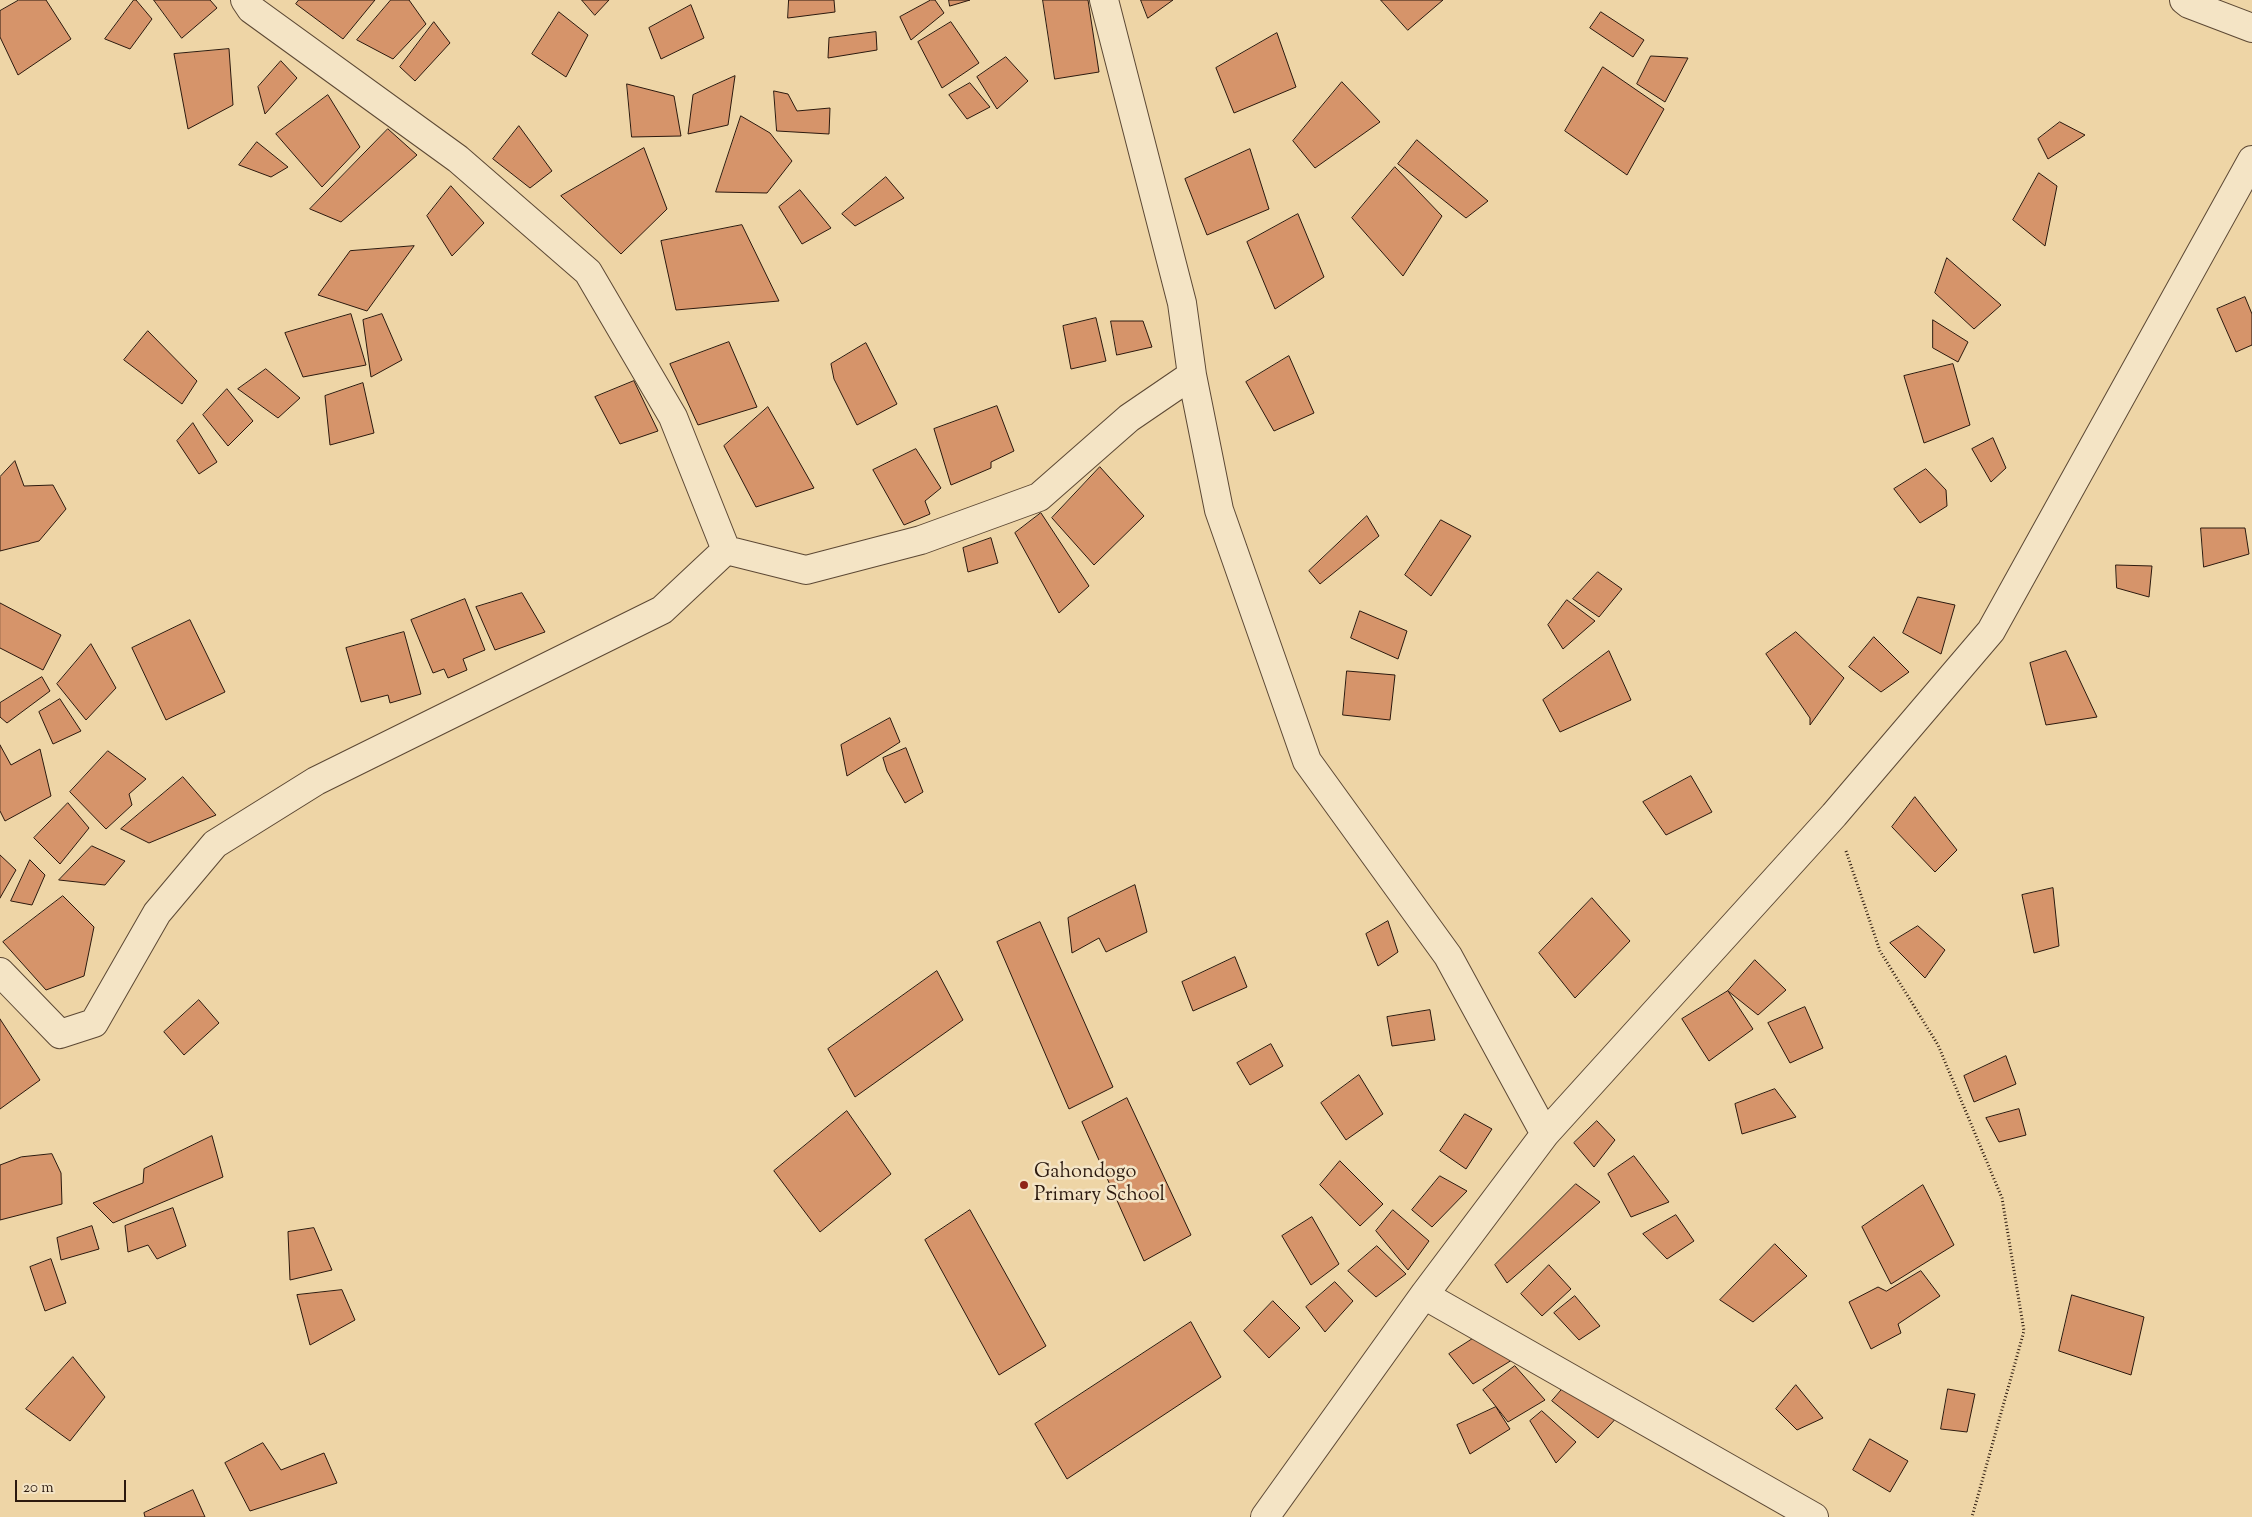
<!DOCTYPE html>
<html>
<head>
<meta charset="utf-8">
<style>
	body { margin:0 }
	#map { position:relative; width:2252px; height:1517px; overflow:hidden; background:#eed5a6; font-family:"Sorts Mill Goudy",serif }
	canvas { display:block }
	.scale { position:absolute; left:15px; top:1480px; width:111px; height:22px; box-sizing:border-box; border:2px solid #2b190e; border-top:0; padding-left:6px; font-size:15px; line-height:18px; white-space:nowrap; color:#2b190e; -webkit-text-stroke:4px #f4e4c5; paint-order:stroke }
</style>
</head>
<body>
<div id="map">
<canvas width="2252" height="1517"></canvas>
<div class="scale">20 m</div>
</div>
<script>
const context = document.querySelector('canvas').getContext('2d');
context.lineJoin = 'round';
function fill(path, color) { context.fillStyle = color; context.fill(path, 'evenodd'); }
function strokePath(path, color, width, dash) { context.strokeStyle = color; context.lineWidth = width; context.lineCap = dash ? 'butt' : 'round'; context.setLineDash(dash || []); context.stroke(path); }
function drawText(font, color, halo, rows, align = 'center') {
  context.font = font + ' "Sorts Mill Goudy",serif'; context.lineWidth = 5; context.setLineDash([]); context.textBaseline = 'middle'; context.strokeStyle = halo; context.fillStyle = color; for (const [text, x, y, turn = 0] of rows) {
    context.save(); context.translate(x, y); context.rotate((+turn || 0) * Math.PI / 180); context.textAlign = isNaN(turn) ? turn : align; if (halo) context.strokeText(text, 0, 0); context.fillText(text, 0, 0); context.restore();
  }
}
const building = new Path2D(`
	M19,0H46L71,39L18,75L0,37V11Z
	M134,0H136L152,19L130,49L105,39Z
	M154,0H210L217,8L182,38Z
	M299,0H375L343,39L296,4Z
	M391,0H409L426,24L393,59L357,40Z
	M582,0H609L595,15Z
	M789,0H834L835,12L788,18Z
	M931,0H935L944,13L911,40L900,17Z
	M949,0H970L950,6Z
	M1043,0H1088L1099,72L1055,79Z
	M1141,0H1173L1148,18Z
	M1381,0H1443L1408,30Z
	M691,5L704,38L661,59L649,28Z
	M559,12L588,35L566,77L532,54Z
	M1601,12L1644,40L1633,57L1590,28Z
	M434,22L450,43L415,81L400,67Z
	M951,22L979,63L942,88L918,42Z
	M876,32L877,50L828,58L829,38Z
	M1277,33L1296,87L1234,113L1216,68Z
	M229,49L233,105L188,129L174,54Z
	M1651,56L1688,58L1665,102L1637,84Z
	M1006,57L1028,81L997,109L977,77Z
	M281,61L297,78L265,114L258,87Z
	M1603,67L1664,109L1627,175L1565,131Z
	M735,76L728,125L688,134L693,95Z
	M1342,82L1380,122L1315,168L1293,141Z
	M970,83L990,107L967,119L949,95Z
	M627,84L674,96L681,136L632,137Z
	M774,91L788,94L797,111L830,108L829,134L777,131Z
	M328,95L360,147L322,187L276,134Z
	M741,116L770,133L792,161L767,193L716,192Z
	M2060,122L2085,135L2048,159L2038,139Z
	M519,126L552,171L530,188L493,159Z
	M388,129L417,155L341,222L310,209Z
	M1417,140L1488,201L1466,218L1398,164Z
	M257,142L288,167L271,177L239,165Z
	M644,148L667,209L621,254L561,196Z
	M1250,149L1269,209L1207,235L1185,179Z
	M1395,167L1442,216L1403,276L1352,218Z
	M2039,173L2057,186L2045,246L2013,220Z
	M886,177L904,198L855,226L842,214Z
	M451,186L484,223L452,256L427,216Z
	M800,190L831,228L802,244L779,207Z
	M1298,214L1324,277L1275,309L1247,242Z
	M742,225L779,301L676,310L661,241Z
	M414,246L367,311L318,295L350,251Z
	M1947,258L2001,305L1974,329L1935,293Z
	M2245,297L2252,314V345L2236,352L2217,309Z
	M351,314L366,365L303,377L285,333Z
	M382,314L402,360L371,377L363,320Z
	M1096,318L1106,361L1071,369L1063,326Z
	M1933,320L1968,342L1958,362L1933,348Z
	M1111,321H1143L1152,347L1117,355Z
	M148,331L197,381L182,404L124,360Z
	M729,342L757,407L698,425L670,364Z
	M866,343L897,404L857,425L834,379L831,364Z
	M1289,356L1314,413L1274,431L1246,382Z
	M1953,364L1970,425L1924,443L1904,376Z
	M266,369L300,398L278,418L238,389Z
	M634,381L658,431L620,444L595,397Z
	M363,383L374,433L330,445L325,396Z
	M227,389L253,421L228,446L203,415Z
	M997,406L1014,451L991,462V468L951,485L934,429Z
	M768,407L814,488L756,507L724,446Z
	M193,423L217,462L199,474L177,441Z
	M1993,438L2006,468L1991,482L1972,449Z
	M916,449L941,488L925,501L930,514L904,525L873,470Z
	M15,461L24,486L53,485L66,509L39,541L0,551V477Z
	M1100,467L1144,516L1094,565L1052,518Z
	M1926,469L1946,490L1947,506L1920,523L1894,489Z
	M1041,513L1089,586L1059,613L1015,533Z
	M1367,516L1379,536L1320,584L1309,571Z
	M1441,520L1471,536L1431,596L1405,575Z
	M2201,528H2245L2249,554L2204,567Z
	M991,538L998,563L968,572L963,548Z
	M2116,565L2152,566L2149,597L2117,588Z
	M1598,572L1622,589L1599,617L1573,599Z
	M522,593L545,632L495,650L476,607Z
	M1918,597L1955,605L1941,654L1903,633Z
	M465,599L485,650L463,659L467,670L448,678L444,669L433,673L411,620Z
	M1567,600L1595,621L1563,649L1548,625Z
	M0,603L61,635L43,670L0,648Z
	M1360,611L1407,631L1398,659L1351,638Z
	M190,620L225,692L166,720L132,648Z
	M404,632L421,694L390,703L388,695L361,702L346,648Z
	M1796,632L1844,678L1810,725V718L1766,654Z
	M1874,637L1909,672L1881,692L1849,667Z
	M91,644L116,688L86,720L57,684Z
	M1609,651L1631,700L1560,732L1543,700Z
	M2066,651L2097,717L2046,725L2030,663Z
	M1347,671L1395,675L1390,720L1343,715Z
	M42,677L50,691L7,723L0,717V703Z
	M60,699L81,731L53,744L39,712Z
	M890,718L900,742L847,776L841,745Z
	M0,745L11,765L40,749L51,796L5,821L0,811Z
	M906,748L923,792L905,803L887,771L883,758Z
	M108,751L146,779L129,794L132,805L106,829L70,792Z
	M1691,776L1712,812L1666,835L1643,802Z
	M183,777L216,815L149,843L121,829Z
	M1915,797L1957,850L1935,872L1892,827Z
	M68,803L89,828L60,864L34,838Z
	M92,846L125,861L105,885L59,880Z
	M0,855L16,870L0,898Z
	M30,860L45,875L32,905L11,901Z
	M1135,885L1147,932L1106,952L1099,938L1072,953L1068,918Z
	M2053,888L2059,946L2034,953L2022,895Z
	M63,896L94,927L84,976L46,990L3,942Z
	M1592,898L1630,941L1575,998L1539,953Z
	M1388,921L1398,952L1378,966L1366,934Z
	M1040,922L1113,1087L1069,1109L997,942Z
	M1918,926L1945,950L1925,978L1890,943Z
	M1235,957L1247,987L1193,1011L1182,982Z
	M1755,960L1786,990L1758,1015L1728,991Z
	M937,971L963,1020L855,1097L828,1049Z
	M1728,991L1753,1029L1709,1061L1682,1019Z
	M199,1000L219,1023L184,1055L164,1032Z
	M1805,1007L1823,1048L1790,1063L1768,1023Z
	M1430,1010L1435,1040L1392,1046L1387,1017Z
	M0,1019L40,1080L0,1109Z
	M1271,1044L1283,1066L1250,1085L1237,1063Z
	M2006,1056L2016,1084L1974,1102L1964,1076Z
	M1359,1075L1383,1114L1346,1140L1321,1103Z
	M1775,1089L1796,1117L1742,1134L1735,1104Z
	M1127,1098L1191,1235L1144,1261L1082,1122Z
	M2019,1109L2026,1135L1999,1142L1986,1118Z
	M847,1111L891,1174L820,1232L774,1171Z
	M1465,1114L1492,1129L1466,1169L1440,1151Z
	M1597,1121L1615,1140L1594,1167L1574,1143Z
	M212,1136L223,1177L113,1223L93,1203L143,1183L144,1169Z
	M52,1154L61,1173L62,1204L0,1220V1165L21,1157Z
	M1634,1156L1669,1202L1631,1217L1608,1174Z
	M1340,1161L1383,1204L1360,1226L1320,1185Z
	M1440,1176L1467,1191L1432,1227L1412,1210Z
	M1576,1184L1600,1202L1507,1283L1495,1265Z
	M1923,1185L1954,1245L1891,1284L1862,1227Z
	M173,1208L186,1246L157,1259L148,1245L128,1252L125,1226Z
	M970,1210L1046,1346L999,1375L925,1240Z
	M1393,1210L1429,1241L1408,1270L1376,1231Z
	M1676,1215L1694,1241L1667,1259L1643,1234Z
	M1312,1217L1339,1264L1311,1285L1282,1236Z
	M92,1226L99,1249L61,1260L57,1238Z
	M314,1228L332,1270L290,1280L288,1232Z
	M1775,1244L1807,1276L1753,1322L1720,1300Z
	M1377,1246L1406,1274L1376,1297L1348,1271Z
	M51,1259L66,1303L45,1311L30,1267Z
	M1549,1265L1571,1289L1542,1316L1521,1294Z
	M1921,1271L1940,1296L1898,1324L1901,1333L1871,1349L1849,1302L1878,1287L1886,1291Z
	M1335,1282L1353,1301L1325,1332L1306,1307Z
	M342,1290L355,1320L310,1345L297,1295Z
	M2072,1295L2144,1317L2131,1375L2059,1351Z
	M1575,1296L1600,1326L1579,1340L1554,1313Z
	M1273,1301L1300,1328L1269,1358L1244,1331Z
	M1191,1322L1221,1377L1067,1479L1035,1424Z
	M1485,1331L1512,1360L1473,1384L1449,1354Z
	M73,1357L105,1397L70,1441L26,1409Z
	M1515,1366L1545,1400L1508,1422L1483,1390Z
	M1796,1385L1823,1418L1797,1430L1776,1409Z
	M1564,1387L1620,1414L1598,1438L1552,1401Z
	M1948,1389L1975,1394L1967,1432L1941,1429Z
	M1496,1407L1510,1429L1470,1454L1457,1425Z
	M1542,1411L1576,1442L1556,1463L1530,1421Z
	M1870,1439L1908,1461L1890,1492L1853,1470Z
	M263,1443L281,1470L324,1453L337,1483L250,1511L225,1463Z
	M193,1490L205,1517H145L144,1513Z`);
const path = new Path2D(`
	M1846,851L1880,951L1938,1045L2002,1198L2024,1331L1972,1517`);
const minor = new Path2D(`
	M245,0L251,9L458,159L588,272L673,417L726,550L806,570L921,540L1039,497L1129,418L1192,375
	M1104,0L1182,303L1192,375L1219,510L1307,761L1448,956L1545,1134
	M2184,0L2189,4L2252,28
	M0,972L60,1034L94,1023L157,913L215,844L316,781L662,610L726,550
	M1424,1295L1814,1517
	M1265,1517L1424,1295L1545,1134L1834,815L1991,631L2252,160`);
const markers = [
	[1024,1185,5,"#8f2418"]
];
const poiNames = [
	["Gahondogo",1034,1174],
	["Primary School",1034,1197]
];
fill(building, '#d6946a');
strokePath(building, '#2b190e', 1);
strokePath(minor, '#5c4834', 30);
strokePath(path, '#2b190e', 3, [1, 2.5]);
strokePath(minor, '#f4e4c5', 28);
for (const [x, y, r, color] of markers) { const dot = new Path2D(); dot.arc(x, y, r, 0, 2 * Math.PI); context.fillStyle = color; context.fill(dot); strokePath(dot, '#f4e4c5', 2); }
drawText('20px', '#2b190e', '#f4e4c5', poiNames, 'left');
</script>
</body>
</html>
